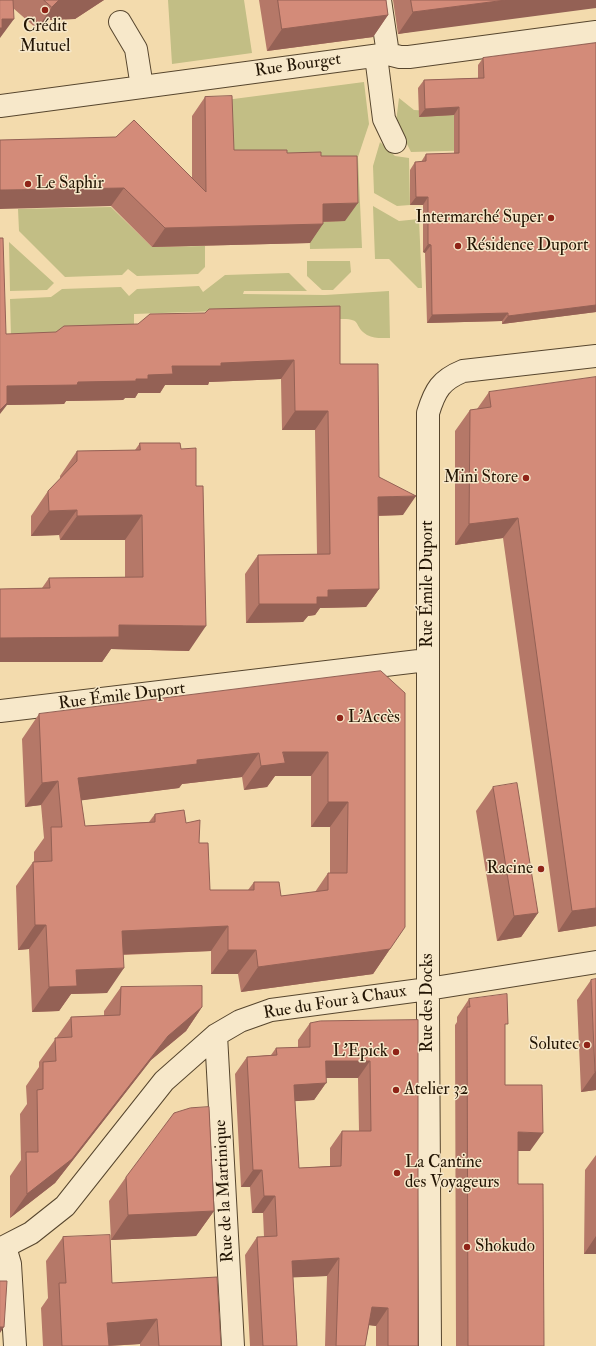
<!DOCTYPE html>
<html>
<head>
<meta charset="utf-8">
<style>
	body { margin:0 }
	canvas { display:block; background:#f3dbad }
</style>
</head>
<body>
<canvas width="596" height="1346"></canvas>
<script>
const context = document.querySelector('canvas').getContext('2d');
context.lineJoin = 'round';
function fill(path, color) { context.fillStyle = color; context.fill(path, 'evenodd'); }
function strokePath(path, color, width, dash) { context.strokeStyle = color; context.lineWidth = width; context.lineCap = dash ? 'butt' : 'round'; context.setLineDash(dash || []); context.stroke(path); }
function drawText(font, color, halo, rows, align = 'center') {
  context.font = font + ' "IM FELL Double Pica",serif'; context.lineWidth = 3; context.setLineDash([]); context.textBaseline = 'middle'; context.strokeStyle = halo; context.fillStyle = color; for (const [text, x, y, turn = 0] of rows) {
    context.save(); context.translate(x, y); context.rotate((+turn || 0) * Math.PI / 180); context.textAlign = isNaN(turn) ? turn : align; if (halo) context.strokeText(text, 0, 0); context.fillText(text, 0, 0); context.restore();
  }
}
const green = new Path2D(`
	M168,0H244L252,53L172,64Z
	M364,82L369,124L358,157L362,248L310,249L309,222L223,163L218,101Z
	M399,98L414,110L480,114L481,150L411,152L396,122Z
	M380,142L395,156L409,158L410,205L397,206L374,193L373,166Z
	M373,206L399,221L419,219L422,288H418L389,259H375Z
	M111,207L152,247L205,246V267L198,274L137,276L128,269L122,275L65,277L19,231L18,209Z
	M9,242L54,283L47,290L10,291Z
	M307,261H350L351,272L333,290H322L307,276Z
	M289,273L307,291H244L243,294L325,295L389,291L390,338C383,338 374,339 367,335C352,325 364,318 338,319L218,311L134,314V328L11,338L10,299L51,297L62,289L121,287L129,296L137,289L199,286L203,292L225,275Z`);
const minor = new Path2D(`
	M380,0L388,54
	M120,22L136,49L142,87
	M376,56L384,119L395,142
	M0,106L388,54L400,57H409L596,32
	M0,711L427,660
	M216,1035L233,1346
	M5,1247L10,1264L15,1346
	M0,1249L31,1233L65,1206L164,1081L216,1035L240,1021L271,1010L428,989L596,962
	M430,1346L428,1013V413C435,390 441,380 463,371L596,356`);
const wall = new Path2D(`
	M0,0H104L75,19L46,20L37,29L13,8Z
	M259,0H386L388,15L373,37L267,51Z
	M393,0H596L398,34Z
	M596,43V312L502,324V321L427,323L425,253L423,252V205H410V170L415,162H421L426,154H454V115L419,117L418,88L424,80L478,78V65L483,58Z
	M205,97L234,150L287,153L321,156L345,221L323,222L310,243L152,247L111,206L0,140L192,178V116Z
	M6,334L340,364L379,477L403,515L379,516V589L366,607L320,608L315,615L308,616L303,622L246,623L245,574L258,555L317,554L315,430H282L281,379L209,382L208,385H165L160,393H138L135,398H125L123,400L66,401L64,404L7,405Z
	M596,377V926L558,932L503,538L455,545V431L470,410L477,409L489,392Z
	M140,443L189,651L111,649L102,662H0V589L42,588L49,578L125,577V540H60L59,535L31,536V516L48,491L60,479V476L77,451L135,450Z
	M381,671L390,949L373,974L241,992L238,974H211V951L123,955L107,993L71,994L59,1011L32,1012L29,949L18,950L16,886L33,862H34V852L44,838L41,805L25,807L22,739L39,714ZM275,776H311V827H330V873H328L315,892L281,896L254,882L248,890H210L199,843L186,823L155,814L149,822L85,826L81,800L179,788L182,784L242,777L244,790L267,787Z
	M493,787L538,913L521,937L497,941L476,811Z
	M591,980L596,1090L581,1092L577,1000Z
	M121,987L202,1007L186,1031L151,1060L55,1183L10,1218V1176L21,1160L20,1114L27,1104L26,1086L39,1067V1062L71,1017L104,1016V1011Z
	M469,999L505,1028V1085L530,1151H518V1184L544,1346H456L455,1025L457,1022V1017Z
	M418,1020V1346H376V1326L369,1325L365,1346H325L327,1276L293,1277L297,1346H250L245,1255L257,1237H264L263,1213H252L250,1187H241L235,1074L247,1057L271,1055L276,1048H298V1040L310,1023ZM326,1078H358L359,1131H342L330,1148V1166L299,1168L295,1101L314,1100L326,1083Z
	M596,1155V1254H584L585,1170Z
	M126,1177L214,1211L196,1236L111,1240L109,1201Z
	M63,1237L112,1283L221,1346H140V1344L109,1346H43L41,1308L48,1298L46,1261Z`);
const shadedWall = new Path2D(`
	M59,0H104L75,19L46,20L37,29L52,7Z
	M506,0H596V8L398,34L413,12Z
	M388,15L373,37L267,51L282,29Z
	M2,19H14L0,38V21Z
	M459,107L454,115L419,117L425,109Z
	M124,188L111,206L0,209V190Z
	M416,197H428L423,205H410Z
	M358,203L345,221L309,222L323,204Z
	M323,224L310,243L152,247L165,228Z
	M428,244L431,245L425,253L423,252Z
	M596,305V312L502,324L508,316Z
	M508,313L502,321L427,323L432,315Z
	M294,360L281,379L209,382L208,385H165L160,393H138L135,398H125L123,400L66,401L64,404L7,405L0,414V410L7,386L136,379L172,366L221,363Z
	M295,411H328L315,430H282Z
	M416,496L403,515L365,516L378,497Z
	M77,510L59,535L31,536L49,511Z
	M142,515L125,540H60L77,516Z
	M518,518L503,538L455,545L469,524Z
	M379,589L366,607L320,608L315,615L308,616L303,622L246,623L259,604L317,597L328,590Z
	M119,625L206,626L189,651L111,649L102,662H0V638Z
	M283,752H328L311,776H275L267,787L244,790L261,766Z
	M259,753L242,777L182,784L179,788L61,803L78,778L197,760Z
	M58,781L41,805L25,807L42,783Z
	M328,802H348L330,827H311Z
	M596,908V926L558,932L572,911Z
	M538,913L521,937L497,941L514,916Z
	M35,925H46L29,949L18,950Z
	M228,926L211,951L105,955L122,931Z
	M390,949L373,974L241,992L258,967Z
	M228,950H256L238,974H211Z
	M124,968L107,993L71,994L59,1011L32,1012L49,987L76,970Z
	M202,1007L186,1031L151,1060L55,1183L10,1218L27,1194L168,1036Z
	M326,1061H370L358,1078H314Z
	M595,1072H596V1090L581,1092Z
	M326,1083L314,1100L282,1102L294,1085Z
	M518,1132L543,1133L530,1151H505Z
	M253,1170H262L250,1187H241Z
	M264,1196H275L263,1213H252Z
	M214,1211L196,1236L111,1240L128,1215Z
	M596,1236V1254H584Z
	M339,1258L327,1276L280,1278L292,1261Z
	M372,1307L388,1308L376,1326L360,1324Z
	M157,1319L140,1344L107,1346V1323Z
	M0,1327H4L0,1333Z`);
const building = new Path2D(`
	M0,0H13L14,19H2V28H0Z
	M44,0H59L52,7Z
	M278,0H386L388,15L282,29Z
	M411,0H506L413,12Z
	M596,43V305L508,316V313L432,315L431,245L428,244V197H416L415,162L426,161V154L459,153V107L425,109L424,80L484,78L483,58Z
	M232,96L234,150H287V153L321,152V156H357L358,203L323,204V224L165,228L124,188L0,190V140L116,137L134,120L206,192L205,97Z
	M0,238H3L6,334L56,332L64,326L138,324L150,314L205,313L209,309L340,306V364H378L379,477L416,496L378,497L379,589L328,590V597H317V604H259L258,555L330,554L328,411H295L294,360L221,363V366H172L173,374L148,375V379H136V381L78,382L77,385L7,386V403L0,410Z
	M596,377V908L572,911L518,518L469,524L470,410L491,407L489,392Z
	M140,443H180L181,449L196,448V486H203L206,626L119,625V637L0,638V589L50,588L49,578L143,577L142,515L77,516V510L49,511L48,491L77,461V451L140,450Z
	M381,671L405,693V927L390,949L258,967L256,950H228V926L122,931L124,968L76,970L77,986L49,987L46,925H35L33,862L52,861L51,827H62L58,781L42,783L39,714ZM283,752H328V802H348L347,873H328V890L281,896L279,882H254V890H210L208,843H199L200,820L186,823L184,810L155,814V822L85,826L78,778L197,764V760L259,753L261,766L285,763Z
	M517,783L538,913L514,916L493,787Z
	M596,979V1072H595L591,980Z
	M202,986V1007L168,1036L72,1159L27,1194L26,1152H38L37,1090L43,1089V1062L56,1061L55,1038L72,1037L71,1017L120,1015L121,987Z
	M507,994L508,1024H505V1085H542L543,1133L518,1132V1184H543L544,1346H468L467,1007H470L469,999Z
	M418,1020V1346H388V1308L372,1307L365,1346H336L339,1258L292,1261L297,1346H263L257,1237L277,1236L275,1196H264L262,1170H253L247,1057L277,1055L276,1048L310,1047V1023L320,1021ZM326,1061H370L371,1131H342L341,1166L299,1168L294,1085L326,1083Z
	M209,1107L214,1211L128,1215L126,1177L174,1113L190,1108Z
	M110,1235L112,1283L217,1277L221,1346H159L157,1319L107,1323L109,1346H62L59,1283H66L63,1237Z
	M0,1281H7L4,1327H0Z`);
const markers = [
	[45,10,4,"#8f2418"],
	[28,184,4,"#8f2418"],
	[551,218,4,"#8f2418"],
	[458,246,4,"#8f2418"],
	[526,478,4,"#8f2418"],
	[340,718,4,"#8f2418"],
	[541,869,4,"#8f2418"],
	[587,1045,4,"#8f2418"],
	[396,1052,4,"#8f2418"],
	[396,1090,4,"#8f2418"],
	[397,1173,4,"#8f2418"],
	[467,1247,4,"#8f2418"]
];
const poiNames = [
	["Crédit",45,27,"center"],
	["Mutuel",45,47,"center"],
	["Le Saphir",36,184],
	["Intermarché Super",543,218,"right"],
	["Résidence Duport",466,246],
	["Mini Store",518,478,"right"],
	["L'Accès",348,718],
	["Racine",533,869,"right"],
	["Solutec",579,1045,"right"],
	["L'Epick",388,1052,"right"],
	["Atelier 32",404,1090],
	["La Cantine",405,1163],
	["des Voyageurs",405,1183],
	["Shokudo",475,1247]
];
const streetNames = [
	["Rue Bourget",298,66,-8],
	["Rue Émile Duport",428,584,-90],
	["Rue Émile Duport",122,697,-7],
	["Rue du Four à Chaux",335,1003,-9],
	["Rue des Docks",428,1003,-90],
	["Rue de la Martinique",225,1191,-93]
];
fill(green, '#c2be85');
strokePath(minor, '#57462e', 24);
strokePath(minor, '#f7e8ca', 22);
fill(wall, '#b57868');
fill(shadedWall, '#946155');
fill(building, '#d38b79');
strokePath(building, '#946155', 1);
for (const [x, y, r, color] of markers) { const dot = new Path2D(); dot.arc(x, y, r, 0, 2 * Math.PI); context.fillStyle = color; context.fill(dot); strokePath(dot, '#f7e8ca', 1.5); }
drawText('17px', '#231504', '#f7e8ca', poiNames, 'left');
drawText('17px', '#231504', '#f7e8ca', streetNames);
</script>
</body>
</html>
